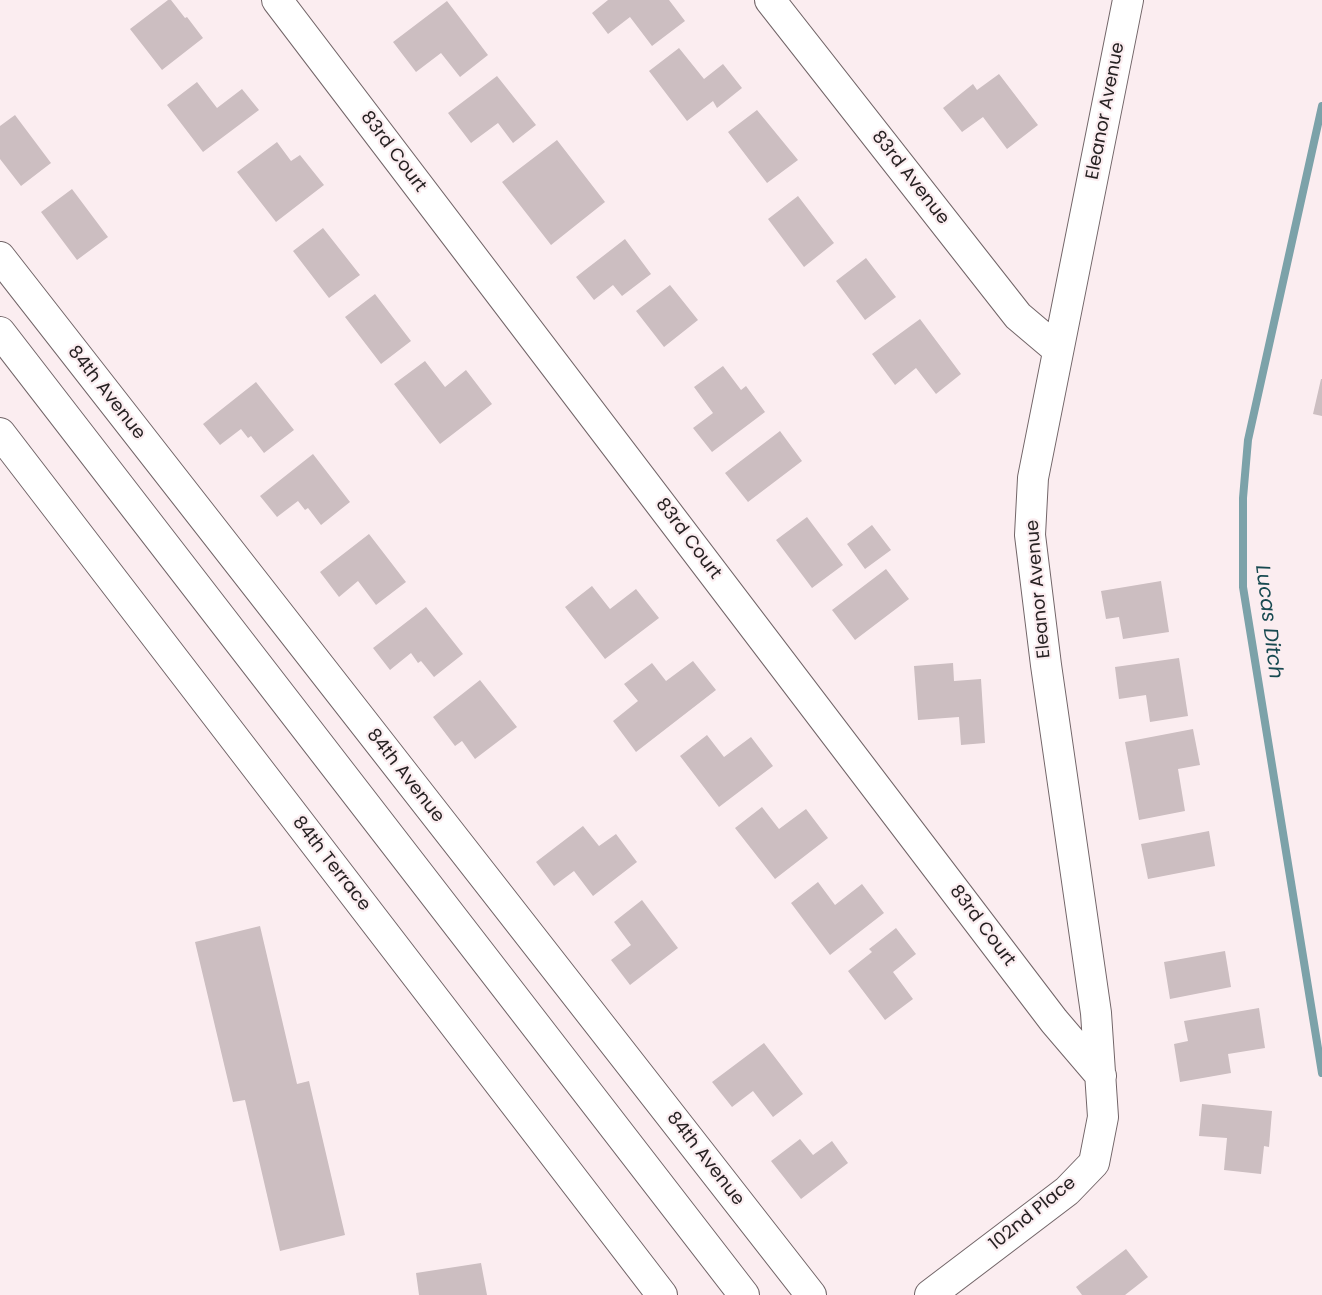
<!DOCTYPE html>
<html>
<head>
<meta charset="utf-8">
<style>
	body { margin:0 }
	canvas { display:block; background:#fbedf0 }
</style>
</head>
<body>
<canvas width="1322" height="1295"></canvas>
<script>
const context = document.querySelector('canvas').getContext('2d');
context.lineJoin = 'round';
function strokePath(path, color, width, dash) { context.strokeStyle = color; context.lineWidth = width; context.lineCap = dash ? 'butt' : 'round'; context.setLineDash(dash || []); context.stroke(path); }
function fill(path, color) { context.fillStyle = color; context.fill(path, 'evenodd'); }
function drawText(font, color, halo, rows, align = 'center') {
  context.font = font + ' Poppins,sans-serif'; context.lineWidth = 4.5; context.setLineDash([]); context.textBaseline = 'middle'; context.strokeStyle = halo; context.fillStyle = color; for (const [text, x, y, turn = 0] of rows) {
    context.save(); context.translate(x, y); context.rotate((+turn || 0) * Math.PI / 180); context.textAlign = isNaN(turn) ? turn : align; if (halo) context.strokeText(text, 0, 0); context.fillText(text, 0, 0); context.restore();
  }
}
const stream = new Path2D(`
	M1322,106L1248,440L1243,498V587L1322,1073`);
const building = new Path2D(`
	M168,0H171L185,18L187,17L203,38L162,70L130,29Z
	M608,0H669L685,21L652,46L630,17L608,34L592,13Z
	M447,1L488,55L460,77L441,53L416,72L393,42Z
	M679,48L704,79L723,64L742,88L717,108L713,101L687,121L649,71Z
	M999,74L1038,125L1007,149L983,117L962,132L943,108L973,84L977,90Z
	M497,76L536,125L513,143L498,123L471,143L448,113Z
	M197,82L217,108L242,89L259,110L203,152L167,105Z
	M757,110L798,160L767,183L728,132Z
	M15,115L51,163L21,186L0,159V126Z
	M557,140L605,202L551,245L502,182Z
	M277,142L291,161L300,155L324,185L276,222L237,172Z
	M72,189L108,237L77,260L41,212Z
	M798,196L834,243L804,267L768,219Z
	M323,228L360,275L329,298L293,251Z
	M625,239L651,274L622,296L613,285L594,300L576,277Z
	M866,258L896,297L865,320L836,281Z
	M670,285L698,320L664,347L636,311Z
	M375,294L411,341L381,364L345,317Z
	M920,319L961,374L936,394L916,368L895,385L872,354Z
	M425,361L445,387L466,370L492,404L440,444L394,384Z
	M723,366L741,390L746,386L765,412L712,452L693,428L713,413L694,387Z
	M1321,379H1322V416L1313,414Z
	M256,382L294,430L264,453L251,436L248,438L241,429L220,445L203,424Z
	M780,431L802,461L748,502L725,473Z
	M313,454L350,502L321,525L308,508L305,510L298,501L277,517L260,496Z
	M807,517L843,565L812,588L776,540Z
	M872,525L891,550L865,569L847,544Z
	M369,534L406,582L376,605L358,581L339,597L320,572Z
	M886,569L909,599L855,640L832,610Z
	M1161,581L1169,632L1123,639L1119,617L1106,619L1101,591Z
	M592,586L610,609L636,589L659,618L605,659L565,607Z
	M426,607L463,654L434,677L421,661L418,663L411,653L390,670L373,648Z
	M1179,658L1188,716L1150,722L1146,695L1119,699L1115,667Z
	M693,661L716,690L636,752L613,721L638,701L624,684L652,663L666,681Z
	M953,663L954,681L981,679L985,743L961,745L959,717L918,720L914,666Z
	M480,680L517,727L475,759L462,741L455,746L433,717Z
	M1193,729L1200,765L1178,769L1185,811L1139,820L1125,742Z
	M707,735L724,757L751,737L773,766L719,807L680,756Z
	M762,807L779,829L806,809L828,838L775,879L735,828Z
	M583,826L599,846L616,834L637,862L593,896L574,871L554,886L536,862Z
	M1209,831L1215,866L1148,879L1141,844Z
	M818,882L835,905L862,884L884,913L830,955L791,903Z
	M642,900L678,948L630,985L611,960L631,945L614,922Z
	M260,926L297,1084L309,1081L345,1235L280,1251L245,1100L233,1102L195,942Z
	M896,928L916,954L893,972L913,999L885,1020L848,971L872,952L869,949Z
	M1225,951L1231,987L1170,999L1164,962Z
	M1259,1008L1265,1048L1228,1054L1231,1073L1180,1082L1174,1044L1188,1041L1184,1021Z
	M764,1043L803,1094L773,1117L753,1091L732,1107L712,1082Z
	M1202,1104L1272,1111L1269,1147L1264,1146L1261,1174L1224,1170L1227,1138L1199,1136Z
	M800,1139L813,1155L832,1141L848,1163L801,1199L771,1161Z
	M1126,1249L1148,1277L1125,1295H1082L1076,1287Z
	M481,1263L487,1295H419L416,1273Z`);
const minor = new Path2D(`
	M277,0L1054,1021L1101,1076
	M770,0L1018,316L1057,349
	M0,257L811,1295
	M0,332L744,1295
	M0,433L662,1295
	M930,1295L1067,1191L1094,1163L1103,1117L1096,1013L1046,665L1030,535L1033,478L1128,0`);
const streetNames = [
	["Eleanor Avenue",1106,111,-79],
	["83rd Court",393,152,53],
	["83rd Avenue",910,178,52],
	["84th Avenue",106,393,52],
	["83rd Court",688,539,53],
	["Eleanor Avenue",1039,589,-95],
	["84th Avenue",405,776,52],
	["84th Terrace",331,864,52],
	["83rd Court",982,926,53],
	["84th Avenue",705,1159,52],
	["102nd Place",1033,1214,-39]
];
const waterNames = [
	["Lucas Ditch",1268,622,83]
];
strokePath(stream, '#7ca2a9', 8);
fill(building, '#ccbec1');
strokePath(minor, '#726568', 32);
strokePath(minor, '#fff', 30);
drawText('18px', '#272223', '#fbedf0', streetNames);
drawText('italic 20px', '#174950', '#fbedf0', waterNames);
</script>
</body>
</html>
